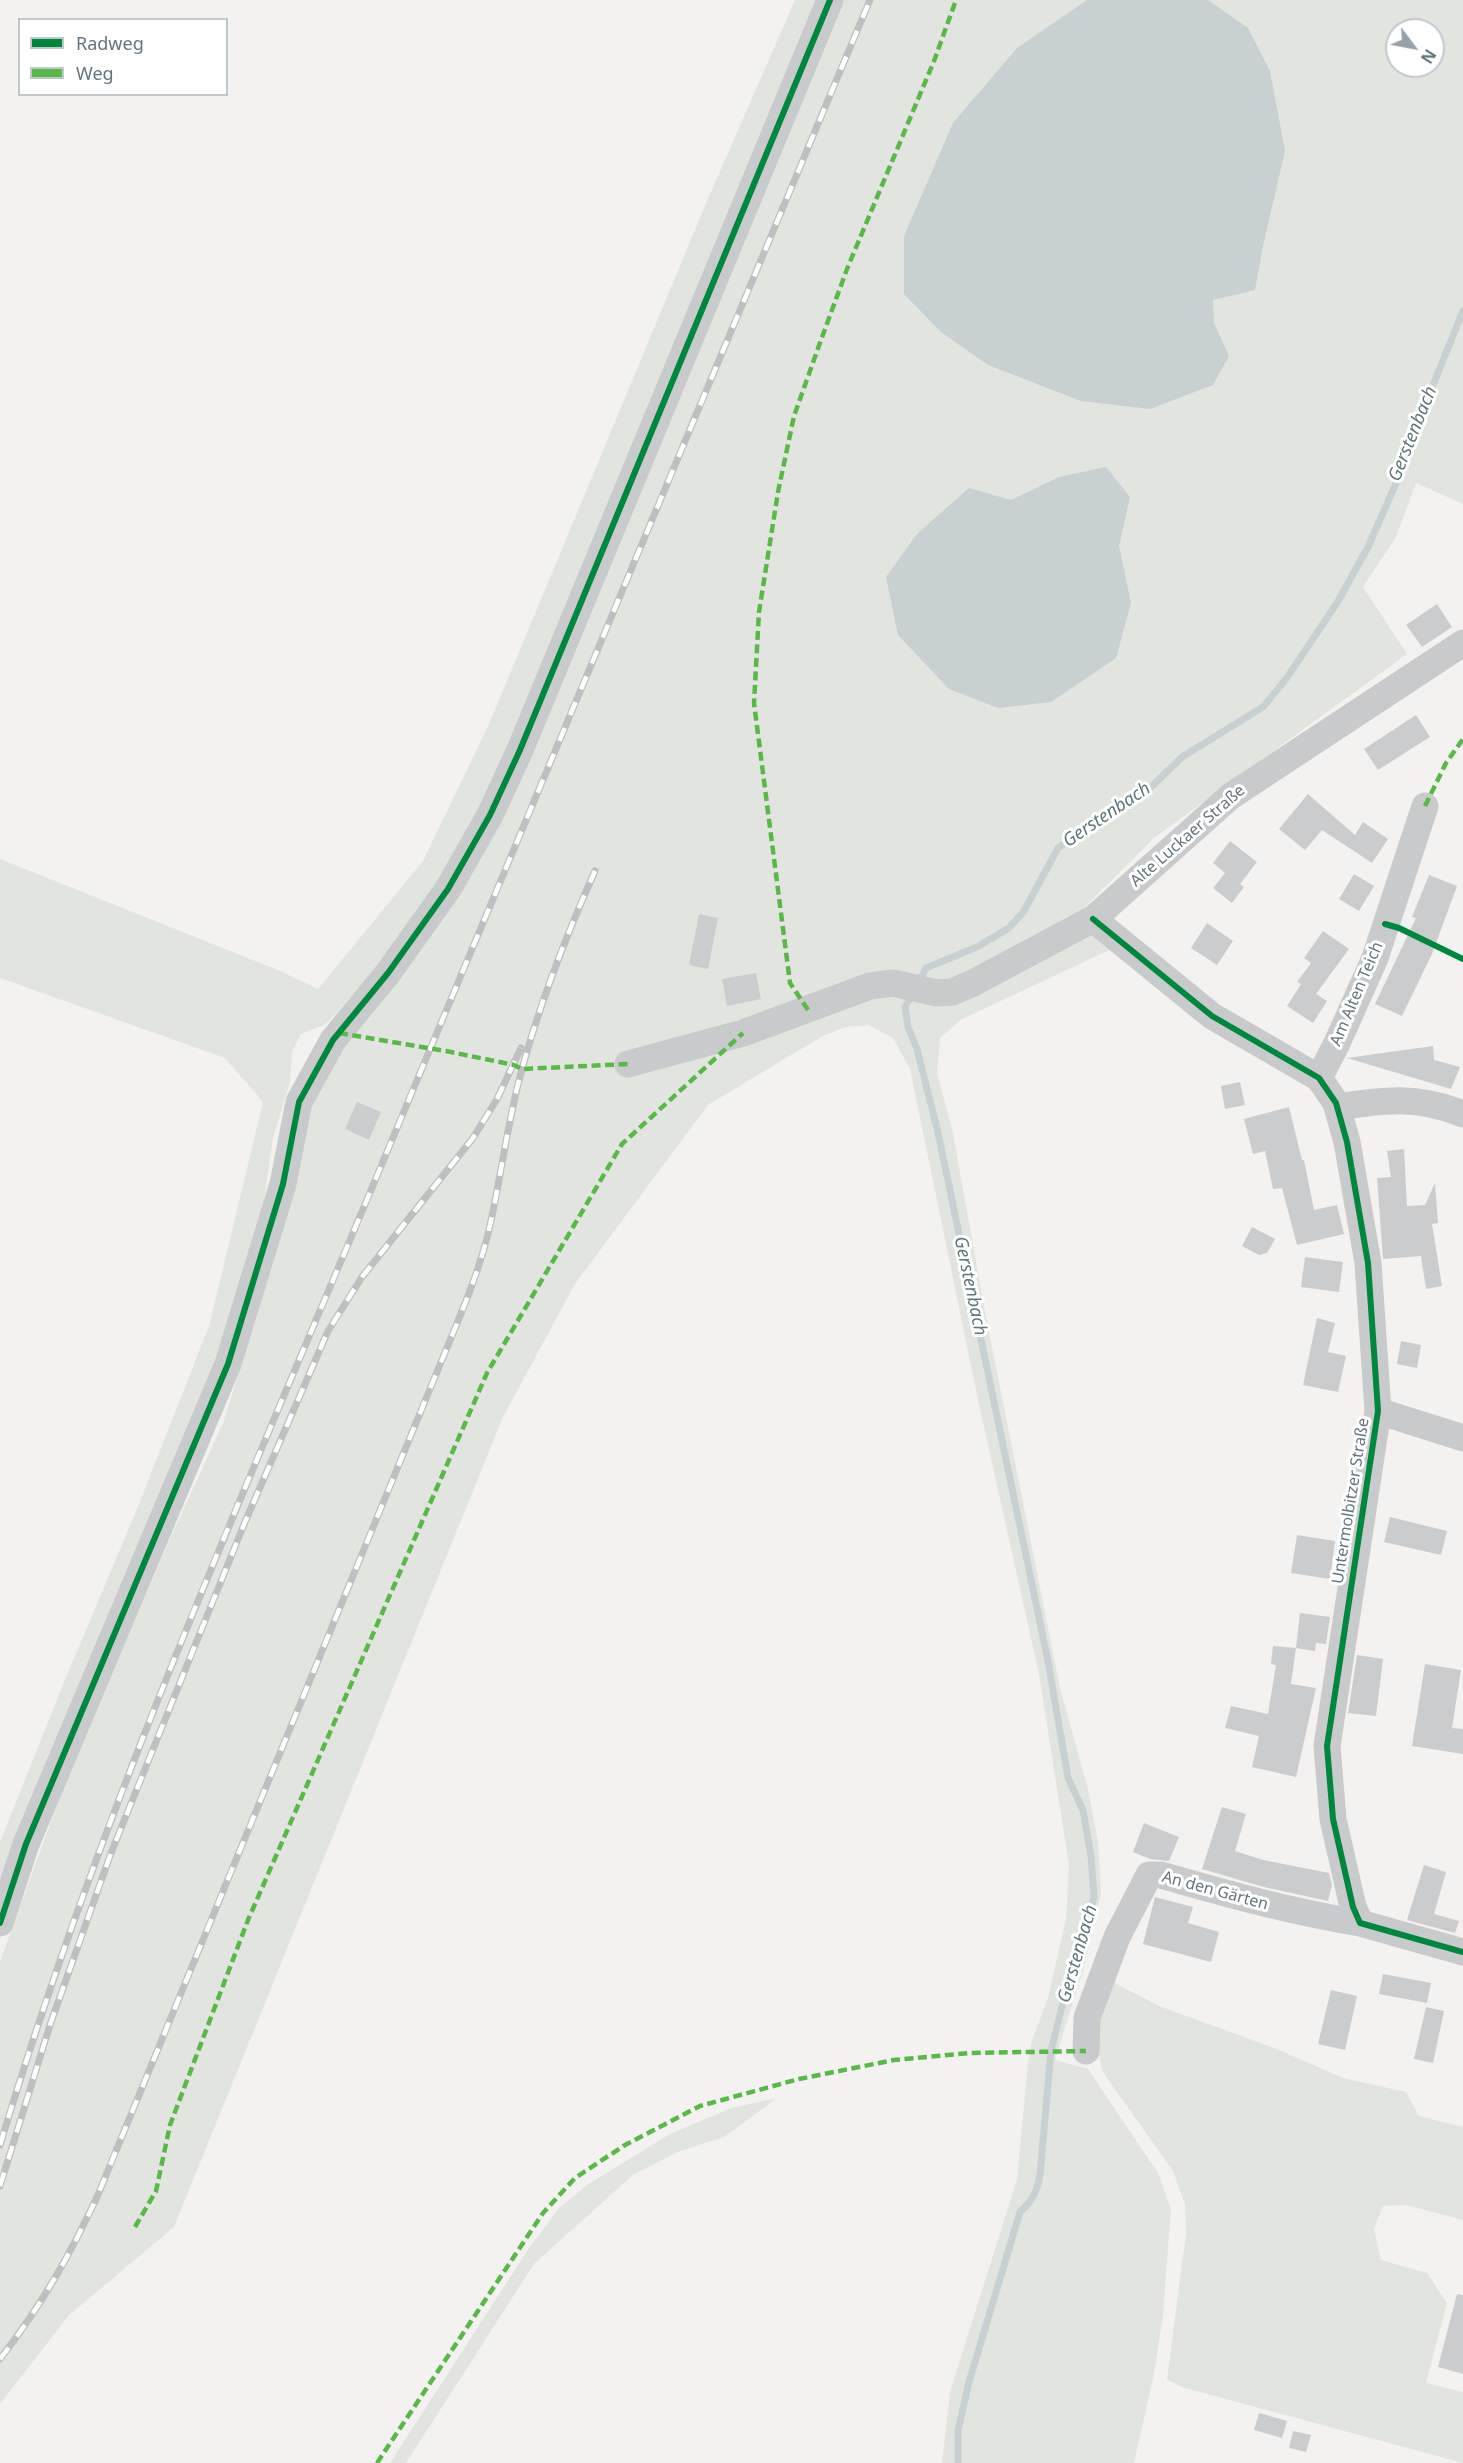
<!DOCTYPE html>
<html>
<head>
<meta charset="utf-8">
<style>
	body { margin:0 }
	#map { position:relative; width:1463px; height:2463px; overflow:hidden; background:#f3f2f1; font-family:"Noto Sans",sans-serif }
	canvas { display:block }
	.legend { position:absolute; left:18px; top:18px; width:210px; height:78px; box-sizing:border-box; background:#fff; border:2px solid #c1c8cc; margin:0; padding:8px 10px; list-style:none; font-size:18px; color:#65757f }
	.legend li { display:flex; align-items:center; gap:12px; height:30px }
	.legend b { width:30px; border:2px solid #c1c8cc }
	.north { position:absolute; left:1385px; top:18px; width:60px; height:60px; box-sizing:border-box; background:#fff; border:2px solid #c1c8cc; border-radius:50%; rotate:122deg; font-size:16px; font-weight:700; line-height:24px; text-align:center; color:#65757f }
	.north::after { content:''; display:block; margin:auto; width:21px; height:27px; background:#97a1a7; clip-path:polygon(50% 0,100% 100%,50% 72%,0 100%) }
</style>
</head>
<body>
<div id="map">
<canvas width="1463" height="2463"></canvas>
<ul class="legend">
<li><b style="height:8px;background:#00873e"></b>Radweg</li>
<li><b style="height:8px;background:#58b947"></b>Weg</li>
</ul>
<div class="north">N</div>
</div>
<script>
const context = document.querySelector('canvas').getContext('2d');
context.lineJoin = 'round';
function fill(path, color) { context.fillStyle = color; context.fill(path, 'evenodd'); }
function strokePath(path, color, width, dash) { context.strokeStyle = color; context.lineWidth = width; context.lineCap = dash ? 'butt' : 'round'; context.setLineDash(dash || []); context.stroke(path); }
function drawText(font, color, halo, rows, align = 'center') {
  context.font = font + ' "Noto Sans",sans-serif'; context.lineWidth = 6; context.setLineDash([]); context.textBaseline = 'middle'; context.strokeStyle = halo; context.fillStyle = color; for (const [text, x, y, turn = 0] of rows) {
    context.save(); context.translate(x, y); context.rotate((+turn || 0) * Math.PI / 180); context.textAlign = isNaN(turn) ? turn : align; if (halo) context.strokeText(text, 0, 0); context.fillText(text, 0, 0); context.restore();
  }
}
const green = new Path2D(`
	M795,0H820L503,762L463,848L393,948L338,1012L324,1025L301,1034L292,1052L290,1082L273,1138L264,1201L238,1307L0,1893V1842L67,1675L137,1509L209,1326L263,1102L225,1058L0,978V859L278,970L318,989L423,861L489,724L707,201Z
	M841,0H1463V504L1416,483L1396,537L1363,587L1407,654L1154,838L1084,908L1116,947L962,1019L940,1038L937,1073L953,1133L985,1312L1060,1688L1088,1789L1098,1842L1101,1894L1084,1967L1055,2060L1088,2069L1158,2173L1171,2209L1163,2315L1154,2374L1134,2463H942L950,2392L1017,2179L1028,2063L1032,2040L1048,1998L1066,1918L1069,1865L1039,1674L978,1400L910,1069L893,1038L868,1025L845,1027L821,1037L708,1105L575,1284L503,1417L174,2227L69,2315L0,2404V1961L64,1786L169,1541L223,1423L255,1322L271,1262L299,1117L327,1062L470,875ZM1397,30H1433V66H1397Z
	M1113,1982L1159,2006L1277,2049L1343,2078L1406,2092L1419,2116L1463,2127V2220L1406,2205L1383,2206L1374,2229L1381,2260L1427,2273L1447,2303L1426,2383L1463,2392V2463L1185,2388L1167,2380L1186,2233L1185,2204L1173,2171L1102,2071L1098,2048L1099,2026Z
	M777,2098L724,2137L678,2152L633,2175L534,2264L406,2463H390L527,2251L560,2207L587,2185L670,2134L731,2108Z`);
const water = new Path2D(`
	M1087,0H1208L1248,28L1270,71L1285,151L1263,246L1255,290L1213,300L1214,323L1229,356L1213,385L1150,409L1081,401L988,365L941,332L904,294V236L953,123L1017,48Z
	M1106,467L1130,497L1119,546L1131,603L1116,658L1051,702L998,708L949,689L898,635L886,577L917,534L969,488L1011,500L1059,477Z`);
const stream = new Path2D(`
	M918,984L926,968L977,947L1009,928L1024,911L1058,848L1148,790L1182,757L1263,707L1286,679L1337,603L1368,547L1412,447L1425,405L1463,311
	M913,993L905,1007L908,1027L917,1049L937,1128L1048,1661L1068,1778L1083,1810L1091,1856L1094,1897L1084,1939L1067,1986L1051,2051L1040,2175C1037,2192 1032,2201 1020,2212L969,2382L958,2431V2463`);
const building = new Path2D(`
	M1437,604L1452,627L1422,647L1406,625Z
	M1416,715L1430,737L1378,770L1364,749Z
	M1308,794L1355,835L1363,822L1388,839L1372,863L1322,830L1305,850L1279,829Z
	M1230,841L1257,862L1240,884L1244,887L1232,903L1213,888L1225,873L1213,863Z
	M1354,874L1374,886L1359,911L1339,899Z
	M1429,875L1457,886L1432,954L1402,1016L1375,1004L1416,918L1412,917Z
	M699,914L718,918L708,969L689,965Z
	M1207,923L1233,941L1217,965L1191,948Z
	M1323,931L1349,949L1316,994L1327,1001L1313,1023L1287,1006L1301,984L1297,982L1311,963L1304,958Z
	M756,973L761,999L727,1006L722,979Z
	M1433,1046L1434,1060L1460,1067L1451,1089L1347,1058Z
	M1240,1082L1245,1105L1225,1109L1221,1086Z
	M357,1102L381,1112L369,1140L345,1129Z
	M1289,1107L1302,1160H1304L1314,1210L1337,1205L1344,1234L1297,1245L1282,1188L1273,1189L1265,1151L1253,1154L1244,1119Z
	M1404,1149L1407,1206L1425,1205L1435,1183L1438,1223L1432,1224L1442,1286L1426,1289L1421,1256L1383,1259L1377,1178L1391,1177L1387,1151Z
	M1252,1227L1275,1239L1267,1253L1259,1255L1242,1246Z
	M1305,1257L1343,1262L1339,1292L1301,1287Z
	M1317,1318L1335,1323L1328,1352L1346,1356L1338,1392L1303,1385Z
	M1401,1341L1421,1345L1417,1368L1397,1364Z
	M1390,1517L1447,1531L1441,1555L1384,1542Z
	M1297,1535L1335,1541L1330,1579L1291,1573Z
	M1300,1613L1330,1617L1326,1644L1316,1643L1315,1651L1296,1648Z
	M1273,1646L1296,1648L1291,1684L1316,1688L1296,1777L1252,1767L1259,1736L1225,1728L1231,1706L1268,1714L1276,1665L1271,1664Z
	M1357,1655L1383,1659L1376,1716L1348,1713Z
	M1425,1664L1461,1670L1452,1728L1463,1729V1754L1412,1746Z
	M1222,1807L1246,1814L1235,1851L1263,1860L1329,1873L1332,1885L1328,1901L1264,1887L1202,1869Z
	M1144,1823L1179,1837L1169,1861L1150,1859L1133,1852Z
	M1424,1865L1446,1872L1434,1914L1459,1921L1455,1933L1407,1920Z
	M1155,1897L1193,1907L1188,1923L1219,1932L1211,1962L1143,1944Z
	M1383,1974L1431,1983L1427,2003L1379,1994Z
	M1331,1990L1357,1996L1345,2050L1318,2044Z
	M1426,2007L1444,2011L1433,2063L1414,2059Z
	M1457,2294L1463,2295V2374L1438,2367Z
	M1259,2413L1287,2421L1282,2438L1254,2430Z
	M1293,2431L1311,2435L1306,2452L1289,2448Z`);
const minor = new Path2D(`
	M1093,919L1212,1016L1319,1078L1336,1103L1347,1142L1368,1263L1378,1411L1327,1746L1333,1819L1353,1907L1360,1923L1463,1952
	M628,1064L743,1033L870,986L893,983L937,993L952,992L973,983L1093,919L1231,796L1463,643
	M1319,1078L1337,1043L1375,958L1425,806
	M1337,1107C1383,1100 1418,1095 1463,1114
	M1378,1411L1463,1438
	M0,1923L26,1844L228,1364L283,1184L299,1102L333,1040L388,973L448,889L490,815L520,750L830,0
	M1086,2051L1087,2018L1117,1937L1149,1875H1161C1227,1894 1292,1912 1360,1923`);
const rail = new Path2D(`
	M0,2145C97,1822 235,1513 366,1202C534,801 702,401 870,0
	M0,2186L50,2025L111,1853L245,1522L328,1331L362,1277L473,1138L497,1099L521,1048
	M0,2359C41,2306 69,2257 97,2197L451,1338C465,1304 479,1270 488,1234C501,1179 507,1123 522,1069C541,1000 566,936 595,871`);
const quiet = new Path2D(`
	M1425,806L1446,763L1463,739
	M808,1010L790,983L754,703L759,612L778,492L794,416L821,340L847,269L934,61L956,0
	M339,1033L446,1051L514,1065L522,1069L628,1064
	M135,2227L156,2191L170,2125L248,1920L487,1373L622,1144L743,1033
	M377,2463L543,2213L575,2178L625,2145L700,2106L799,2079L894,2060L970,2053L1086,2051`);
const cycleway = new Path2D(`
	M1093,919L1212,1016L1319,1078L1336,1103L1347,1142L1368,1263L1378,1411L1327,1746L1333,1819L1353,1907L1360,1923L1463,1952
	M1385,924L1399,928L1463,959
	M0,1923L26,1844L228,1364L283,1184L299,1102L333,1040L388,973L448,889L490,815L520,750L830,0`);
const streetNames = [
	["Alte Luckaer Straße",1188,836,-41],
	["Am Alten Teich",1357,994,-67],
	["Untermolbitzer Straße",1351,1501,-81],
	["An den Gärten",1215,1891,15]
];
const waterNames = [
	["Gerstenbach",1413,434,-68],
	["Gerstenbach",1107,815,-34],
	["Gerstenbach",970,1286,78],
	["Gerstenbach",1078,1954,-74]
];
fill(green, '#e2e5df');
fill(water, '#c8d0d2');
strokePath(stream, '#c8d0d2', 7);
fill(building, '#cbcccd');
strokePath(minor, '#c8cacb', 27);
strokePath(rail, '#bebfc0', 7);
strokePath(rail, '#fff', 4.5, [14]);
strokePath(quiet, '#58b947', 4.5, [9, 4.5]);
strokePath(cycleway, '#00873e', 6);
drawText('16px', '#65757f', '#fff', streetNames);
drawText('italic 18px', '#61777c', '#fff', waterNames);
</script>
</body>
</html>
